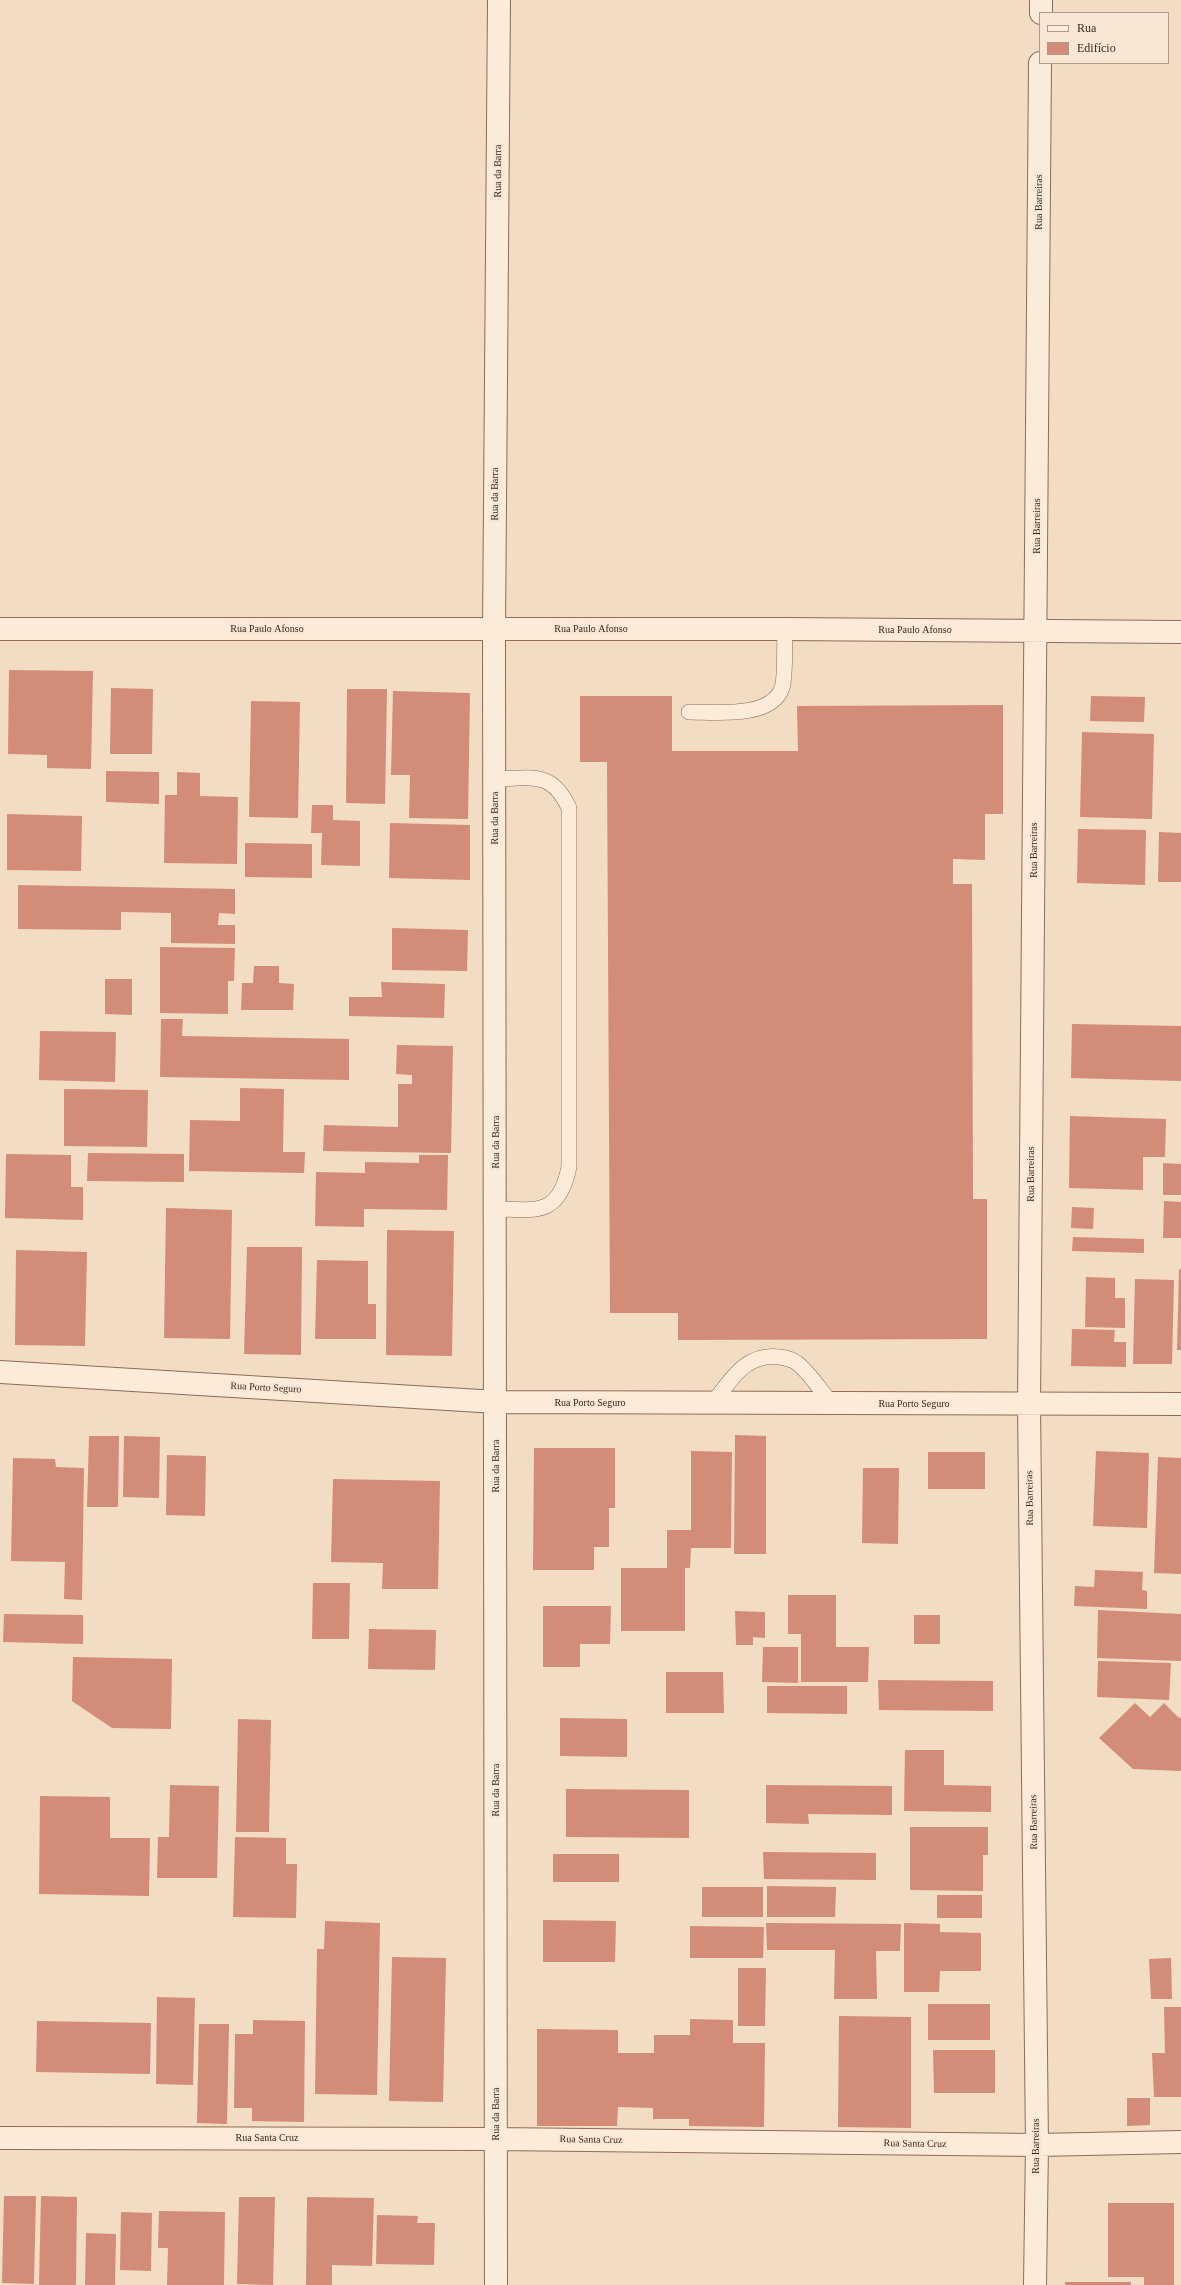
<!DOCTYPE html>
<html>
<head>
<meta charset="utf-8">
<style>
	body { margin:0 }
	#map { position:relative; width:1181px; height:2285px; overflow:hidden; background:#f2dcc4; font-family:Georgia,serif }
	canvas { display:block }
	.legend { position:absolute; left:1039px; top:12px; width:130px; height:52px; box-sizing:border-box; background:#f9e7d5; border:1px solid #ae9a8c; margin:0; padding:5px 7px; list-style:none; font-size:12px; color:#3d271e }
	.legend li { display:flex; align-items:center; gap:8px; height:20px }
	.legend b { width:20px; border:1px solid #ae9a8c }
</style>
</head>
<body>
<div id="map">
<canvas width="1181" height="2285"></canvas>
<ul class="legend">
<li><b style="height:5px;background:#fcebd9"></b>Rua</li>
<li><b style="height:11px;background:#d38c77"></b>Edifício</li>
</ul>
</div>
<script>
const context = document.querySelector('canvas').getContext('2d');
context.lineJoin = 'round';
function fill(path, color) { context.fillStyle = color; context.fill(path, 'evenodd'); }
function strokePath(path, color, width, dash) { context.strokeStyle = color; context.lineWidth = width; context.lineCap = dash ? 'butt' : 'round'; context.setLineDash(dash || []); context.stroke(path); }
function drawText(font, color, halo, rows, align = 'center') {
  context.font = font + ' Georgia,serif'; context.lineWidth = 4; context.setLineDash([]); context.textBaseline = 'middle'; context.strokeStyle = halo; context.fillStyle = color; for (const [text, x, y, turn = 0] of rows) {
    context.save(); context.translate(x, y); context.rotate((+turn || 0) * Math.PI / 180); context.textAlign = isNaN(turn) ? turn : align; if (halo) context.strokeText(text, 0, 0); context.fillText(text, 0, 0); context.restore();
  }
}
const building = new Path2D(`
	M9,670L93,671L91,769L47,768V755L8,754Z
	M111,688L153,689L152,754H110Z
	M347,689H387L385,804L346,803Z
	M393,691L470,693L468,819L409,818L410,775H391Z
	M580,696H672V751H798L797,706L1003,705V814H985V860L953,859V884H972L973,1199H987V1339L678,1340V1313H610L607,762H580Z
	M1091,696L1145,697L1144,722L1090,721Z
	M251,701L300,702L298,818L249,817Z
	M1082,732L1154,734L1152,819L1080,817Z
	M106,771L159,772V804L106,802Z
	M177,772L200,773V796L238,797L237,864L164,863L165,795H177Z
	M312,805H333V820L360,821V866L321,865L322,833H311Z
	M7,814L82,816L81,871L7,870Z
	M390,823L470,825V880L389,878Z
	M1078,829L1146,830L1145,885L1077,883Z
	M1159,832L1181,833V882H1158Z
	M245,843L312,844V878L245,877Z
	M18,885L235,889V914L219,913L218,925H235V944L171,943V913L121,912V930L18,929Z
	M392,928L468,930L467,971L392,970Z
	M160,947L235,948L234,981H228V1014L160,1013Z
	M254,966H279V983L294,984L293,1010H241L242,983H253Z
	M105,979H132V1015L105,1014Z
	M381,982L445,984L444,1018L349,1016V997H382Z
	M161,1019H183L182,1036L349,1039V1080L160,1077Z
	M1072,1024L1181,1026V1081L1071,1078Z
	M40,1031L116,1032L115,1082L39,1080Z
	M397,1045L453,1046L451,1153L323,1151L324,1125L398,1127V1084H412V1075L396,1074Z
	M240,1088L284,1089L283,1152H305L304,1173L189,1171L190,1120L240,1121Z
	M64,1089L148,1090L147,1147L64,1146Z
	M1070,1116L1166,1119L1165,1157H1143V1190L1069,1188Z
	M88,1153L184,1154V1182L87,1181Z
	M6,1154L71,1155V1187H83V1220L5,1218Z
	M419,1155H448L447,1210L364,1209V1227L315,1226L316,1172L365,1173V1162L419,1163Z
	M1163,1163L1181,1164V1195H1163Z
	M1164,1201L1181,1202V1238H1163Z
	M1072,1207L1094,1208L1093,1229L1071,1228Z
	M166,1208L232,1210L230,1339L164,1338Z
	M387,1230L454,1231L452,1356L386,1355Z
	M1073,1237L1144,1239V1253L1072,1251Z
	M247,1247H302L301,1355L244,1354Z
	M16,1250L87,1252L85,1346L15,1345Z
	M317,1260L368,1261V1304H376V1339H315Z
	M1179,1269H1181V1350H1177Z
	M1086,1277L1115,1278V1298H1125V1328L1085,1327Z
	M1135,1279L1174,1280L1172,1364H1133Z
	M1072,1329L1115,1330L1114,1342H1126V1367L1071,1366Z
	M735,1435L766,1436V1554H734Z
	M89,1436H119L118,1507H87Z
	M124,1436L160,1437L159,1498L123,1497Z
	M534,1448H615V1508H609V1547H594V1570H533Z
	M691,1451L732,1452L731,1548H691L690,1568H685V1631H621V1568H667V1530H691Z
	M1096,1451L1149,1453L1147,1528L1093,1526Z
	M928,1452H985V1489H928Z
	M167,1455L206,1456L205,1516L166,1515Z
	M1158,1457L1181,1458V1574L1154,1573Z
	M13,1458L55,1459L56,1467L84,1468L82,1600L64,1599L65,1562L11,1561Z
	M863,1468H899L898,1544L862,1543Z
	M333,1479L440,1481L438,1589H382L383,1563L331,1562Z
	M1095,1570L1143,1572L1142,1590L1147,1591V1609L1074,1606L1075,1586L1094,1587Z
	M313,1583H350L349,1639H312Z
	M788,1595H836V1647H869L868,1682H801V1634H788Z
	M543,1606H611L610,1644H580V1667H543Z
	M1098,1610L1181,1614V1661L1097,1658Z
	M735,1611L765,1612V1638L753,1637V1645H736Z
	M4,1614L83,1615V1644L3,1642Z
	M914,1615H940V1644H914Z
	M369,1629L436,1630L435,1670L368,1669Z
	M763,1647H798V1683L762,1682Z
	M73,1657L172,1659L171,1729L112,1728L72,1701Z
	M1098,1661L1171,1663L1169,1700L1097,1697Z
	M666,1672H723L724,1713H666Z
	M878,1680L993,1681V1711L879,1710Z
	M767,1686H847V1714L767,1713Z
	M1135,1703L1150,1717L1164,1703L1179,1718L1181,1717V1771L1133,1769L1099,1738Z
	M560,1718L627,1719V1757L560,1756Z
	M238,1719L271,1720L269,1832H236Z
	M905,1750H944V1785L991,1786V1812L904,1811Z
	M170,1785L219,1786L217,1878H157L158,1837H169Z
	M766,1785L892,1786V1815L808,1814L809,1824L766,1823Z
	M566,1789L689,1790V1838L566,1837Z
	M40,1796L110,1797V1838H150L149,1896L39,1894Z
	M910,1827H988V1855H983V1891L910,1890Z
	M235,1837L286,1838V1864H297L296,1918L233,1917Z
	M763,1852L876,1853V1880L764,1879Z
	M553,1854H619V1882H553Z
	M767,1886L836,1887L835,1917H767Z
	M702,1887H763V1917H702Z
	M937,1895H982V1918H937Z
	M543,1920L616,1921L615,1962H543Z
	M325,1921L380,1923L377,2095L315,2094L317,1949H324Z
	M766,1923L901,1924L900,1951H876L877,1999H834L835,1950H767Z
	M904,1923L940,1924V1932L981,1933V1971H940L939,1992H904Z
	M690,1926L764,1927L763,1958H690Z
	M392,1957L446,1958L443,2102L389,2101Z
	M1171,1958L1172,1999H1151L1149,1959Z
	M738,1968H766L765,2026H738Z
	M157,1997L195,1998L193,2085L156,2084Z
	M928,2004H990V2040H928Z
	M1164,2007H1181V2097H1154L1152,2053H1165Z
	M839,2016L911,2017V2128L838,2127Z
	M690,2019L733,2020V2043H765L764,2127L689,2126V2119H653V2108L618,2107L617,2126H537V2029L618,2030V2053H654V2035H690Z
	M253,2020L305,2021L304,2122L252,2121V2108H234L235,2034H253Z
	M37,2021L151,2023L150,2074L36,2072Z
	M199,2024H229L227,2124L197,2123Z
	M933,2050H995V2093H934Z
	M1127,2098H1150V2125L1127,2126Z
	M4,2196H36L34,2284L2,2283Z
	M41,2196L77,2197L76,2285H39Z
	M239,2197H275L273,2285L237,2284Z
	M307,2197L374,2198L372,2266L332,2265V2285H306Z
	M1108,2203H1174V2285H1144V2277H1108Z
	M159,2211L225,2212L224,2285H167L168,2248H158Z
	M121,2212L152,2213L151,2271L120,2270Z
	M377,2215L418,2216L417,2223H435L434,2265L376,2264Z
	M86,2233L116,2234L115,2285H85Z
	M1065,2282H1131V2285H1065Z`);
const lane = new Path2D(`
	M689,712C714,712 771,719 782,688C786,676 784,643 785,629
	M494,779C531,779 551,769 569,808V1167C559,1216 537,1210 496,1209
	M713,1403C731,1380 746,1352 780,1357C786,1358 792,1359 797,1363C810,1373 821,1391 831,1403`);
const street = new Path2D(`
	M1041,13V0
	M0,629H785L1181,632
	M0,1372L497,1402L1181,1404
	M0,2138L496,2139L1037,2145L1181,2142
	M496,2285L494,629L499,0
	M1035,2285L1037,2145L1029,1404L1040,63`);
const streetNames = [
	["Rua da Barra",498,171,-90],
	["Rua Barreiras",1039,202,-90],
	["Rua da Barra",495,494,-90],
	["Rua Barreiras",1037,526,-90],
	["Rua Paulo Afonso",267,629],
	["Rua Paulo Afonso",591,629],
	["Rua Paulo Afonso",915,630],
	["Rua da Barra",495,818,-90],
	["Rua Barreiras",1034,850,-90],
	["Rua da Barra",496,1142,-90],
	["Rua Barreiras",1031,1174,-90],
	["Rua Porto Seguro",266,1388,3],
	["Rua Porto Seguro",590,1403],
	["Rua Porto Seguro",914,1404],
	["Rua da Barra",496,1466,-90],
	["Rua Barreiras",1030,1498,-91],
	["Rua da Barra",496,1790,-90],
	["Rua Barreiras",1034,1822,-91],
	["Rua da Barra",496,2114,-90],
	["Rua Santa Cruz",267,2138],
	["Rua Santa Cruz",591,2140,1],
	["Rua Santa Cruz",915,2144,1],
	["Rua Barreiras",1036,2146,-90]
];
fill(building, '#d38c77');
strokePath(lane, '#8f6b58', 16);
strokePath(street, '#8f6b58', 24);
strokePath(lane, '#fcebd9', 15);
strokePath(street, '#fcebd9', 22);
drawText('10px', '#3d271e', '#f9e7d5', streetNames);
</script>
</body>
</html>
